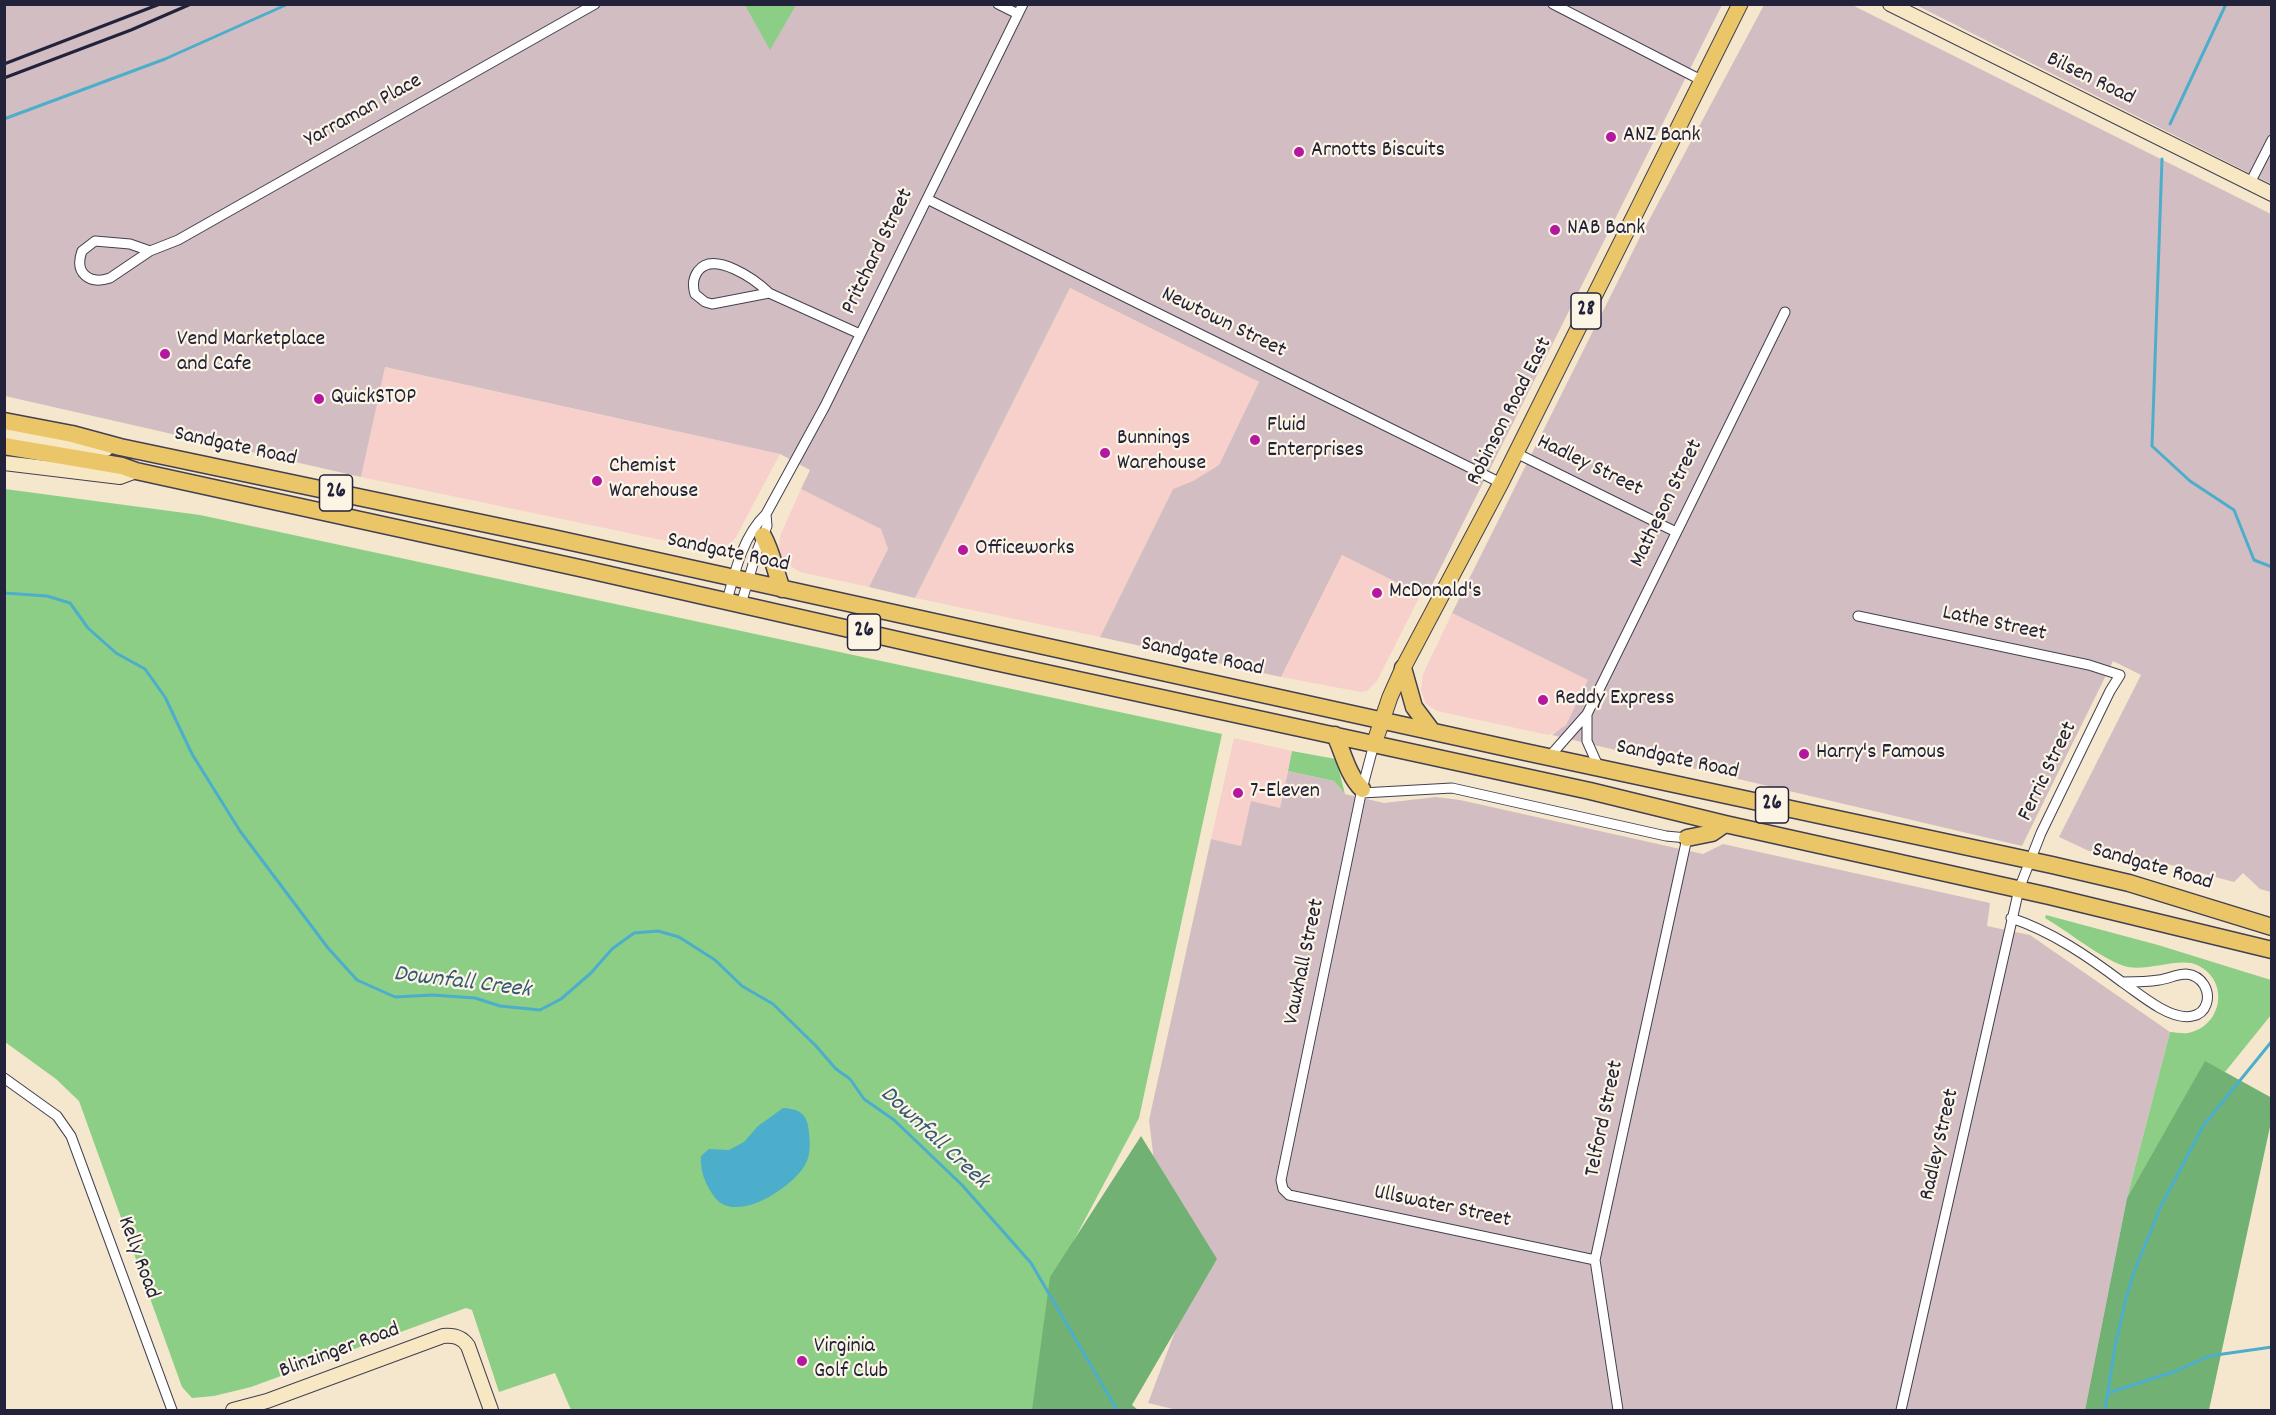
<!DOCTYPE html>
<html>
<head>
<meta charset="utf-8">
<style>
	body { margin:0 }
	#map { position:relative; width:2276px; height:1415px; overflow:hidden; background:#f5e7ce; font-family:Dekko,sans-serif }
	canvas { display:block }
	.frame { position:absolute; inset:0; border:6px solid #22223b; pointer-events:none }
</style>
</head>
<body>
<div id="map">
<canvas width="2276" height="1415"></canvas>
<div class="frame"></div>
</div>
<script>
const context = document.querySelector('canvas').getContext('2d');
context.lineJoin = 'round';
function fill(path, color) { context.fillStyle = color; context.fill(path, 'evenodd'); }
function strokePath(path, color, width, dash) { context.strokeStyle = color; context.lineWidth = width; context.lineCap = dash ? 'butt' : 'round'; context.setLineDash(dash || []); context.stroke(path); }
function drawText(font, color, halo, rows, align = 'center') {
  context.font = font + ' Dekko,sans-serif'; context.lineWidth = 4.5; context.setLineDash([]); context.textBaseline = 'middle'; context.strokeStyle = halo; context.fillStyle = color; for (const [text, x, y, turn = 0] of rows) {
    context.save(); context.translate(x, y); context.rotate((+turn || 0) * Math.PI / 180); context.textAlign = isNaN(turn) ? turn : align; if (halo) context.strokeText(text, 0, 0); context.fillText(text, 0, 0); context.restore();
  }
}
const built = new Path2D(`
	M1070,288L1259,382L1219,465L1193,481L1173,489L1100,637L915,598Z
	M384,367L780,454L736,537L725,550L719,552L361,477Z
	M801,489L881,528L888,549L869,587L800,572L786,563L779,552L780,536Z
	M1342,555L1421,594L1377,681L1367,691L1361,692L1281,677Z
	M1452,613L1589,680L1566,725L1561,730L1548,735L1437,711L1426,704L1421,690L1423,674Z
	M1234,738L1292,751L1280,808L1241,846L1211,839Z`);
const industrial = new Path2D(`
	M4,5H1722L1426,597L1342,555L1281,677L1100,637L1173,489L1193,481L1219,465L1259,382L1070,288L915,598L869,587L888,549L881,529L801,489L810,470L780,454L385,367L361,477L5,396Z
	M1764,5H1852L2271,214V892L2260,889L2243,873L2234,882L2171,865L2089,851L2059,837L2141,675L2113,661L2022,846L1552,735L1566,725L1588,680L1452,613L1641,235Z
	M1916,5H2271V184Z
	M1288,771L1334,781L1345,794L1384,803L1436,797L1460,800L1703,854L1723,844L1990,903L1987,926L2030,935L2170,1032L2127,1198L2085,1410H1177L1148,1403L1190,1292L1158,1194L1149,1120L1211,839L1241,846L1251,801L1280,808Z`);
const green = new Path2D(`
	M745,5H796L770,50Z
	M5,489L200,515L1222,734L1139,1118L1049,1287L1065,1410H571L555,1373L499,1392L472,1310L466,1308L251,1387L214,1396L192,1398L182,1387L79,1101L56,1079L5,1042Z
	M1292,751L1336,759L1345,794L1334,781L1288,771Z
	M2046,915L2158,945L2271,980V1015L2225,1072L2205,1062L2127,1198L2170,1032C2175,1032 2183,1034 2188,1033C2223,1026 2230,980 2197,965C2180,957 2149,971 2128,967C2105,962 2068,931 2045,918Z`);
const forest = new Path2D(`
	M2205,1061L2272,1098L2271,1122L2209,1410H2085L2127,1198Z
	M1141,1136L1217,1259L1132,1405L1138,1410H1032L1050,1277Z`);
const water = new Path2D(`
	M783,1108C801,1109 808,1115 809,1133C810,1143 811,1155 805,1165C792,1188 733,1227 713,1195C705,1183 700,1171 701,1156L709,1149L729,1150L744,1142L758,1126Z`);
const stream = new Path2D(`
	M4,119L165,59L288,4
	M2170,124L2226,4
	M2162,159L2152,446L2190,481L2234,510L2254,560L2272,567
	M4,593L47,596L70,603L88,628L116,653L145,669L165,697L192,754L240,831L328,948L357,980L395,997L433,995L475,998L500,1006L540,1010L561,999L591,973L612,949L634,933L658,931L679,937L715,960L742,986L773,1004L816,1046L836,1069L850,1079L864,1099L894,1120L962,1185L1031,1263L1117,1410
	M2108,1393L2176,1371L2209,1356L2272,1347
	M2105,1410L2115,1347L2126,1298L2134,1272L2161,1206L2203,1126L2272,1041`);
const street = new Path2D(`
	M998,4L1018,14
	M1553,4L1701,80
	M2250,183L2272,140
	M927,199L1501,483
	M150,251L130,244L95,241L82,251C74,273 89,285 110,278L150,251L178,240L595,4
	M769,293L712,304L705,302L695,294C692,285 693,278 698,271C714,250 756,280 769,293L860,334
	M1516,453L1676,532
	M727,601C735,571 743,536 766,514L825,406L1023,4
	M741,604L757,551L767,526L766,514
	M1858,616L2089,665L2120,675L2110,691L2041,833L2019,889L1901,1410
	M1587,714V741L1599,768
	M1374,744L1362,789L1281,1180L1283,1189L1289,1195L1595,1260
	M1549,757L1587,714L1785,312
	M1362,793L1452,788L1666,836L1687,838L1595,1260L1618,1410
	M2011,918C2051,931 2089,957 2122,982C2135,991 2146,1000 2160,1008C2215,1039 2220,977 2186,974C2177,974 2168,979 2159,980C2147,982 2135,982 2123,982
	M4,1078L57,1116L71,1136L172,1410`);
const secondary = new Path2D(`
	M1890,4L2272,194
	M4,433L106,449
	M4,463L120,477L136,471
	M233,1410L267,1401L443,1336C454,1335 462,1337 468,1346L491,1410`);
const primary = new Path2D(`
	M1374,744L1390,697L1403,668L1501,483L1740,4`);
const highway = new Path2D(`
	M4,421L72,434L120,447L553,538L1525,752L2052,865L2129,883L2272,927
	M4,446L122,466L136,471L584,569L986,660L1590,791L1725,824L2049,896L2272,950
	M763,536C772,552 775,571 782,589
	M1403,668L1414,707L1432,731
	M1335,735C1343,752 1348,776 1362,789
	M1687,838L1712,833L1725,824`);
const rail = new Path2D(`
	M4,64L160,4
	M4,78L131,30L191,4`);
const markers = [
	[1611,137,6,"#b5179e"],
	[1299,152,6,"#b5179e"],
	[1555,230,6,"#b5179e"],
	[165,354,6,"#b5179e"],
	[319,399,6,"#b5179e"],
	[1255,440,6,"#b5179e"],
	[1105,453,6,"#b5179e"],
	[597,481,6,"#b5179e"],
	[963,550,6,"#b5179e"],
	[1377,593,6,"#b5179e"],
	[1543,700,6,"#b5179e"],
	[1804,754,6,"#b5179e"],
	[1238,793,6,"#b5179e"],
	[802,1361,6,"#b5179e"]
];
const shields = [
	[1586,311,30],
	[336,493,33],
	[864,632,33],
	[1772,805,33]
];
const shieldNames = [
	["28",1586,311],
	["26",336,493],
	["26",864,632],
	["26",1772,805]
];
const streetNames = [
	["Bilsen Road",2090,80,26],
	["Yarraman Place",364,112,-29],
	["Pritchard Street",879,252,-64],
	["Newtown Street",1223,324,26],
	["Robinson Road East",1511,412,-63],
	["Sandgate Road",235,448,12],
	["Hadley Street",1589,467,26],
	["Matheson Street",1668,504,-64],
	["Sandgate Road",728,554,12],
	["Lathe Street",1994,625,12],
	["Sandgate Road",1202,658,12],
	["Sandgate Road",1677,761,12],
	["Ferric Street",2049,772,-64],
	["Sandgate Road",2152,868,16],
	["Vauxhall Street",1306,962,-78],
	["Telford Street",1606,1119,-78],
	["Radley Street",1941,1145,-77],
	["Ullswater Street",1442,1208,12],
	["Kelly Road",137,1258,70],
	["Blinzinger Road",340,1352,-20]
];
const poiNames = [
	["ANZ Bank",1623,137],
	["Arnotts Biscuits",1311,152],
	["NAB Bank",1567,230],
	["Vend Marketplace",177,341],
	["and Cafe",177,366],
	["QuickSTOP",331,399],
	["Fluid",1267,427],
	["Enterprises",1267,452],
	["Bunnings",1117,440],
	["Warehouse",1117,465],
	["Chemist",609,468],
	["Warehouse",609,493],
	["Officeworks",975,550],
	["McDonald's",1389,593],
	["Reddy Express",1555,700],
	["Harry's Famous",1816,754],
	["7-Eleven",1250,793],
	["Virginia",814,1348],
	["Golf Club",814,1373]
];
const waterNames = [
	["Downfall Creek",462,984,7],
	["Downfall Creek",933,1139,43]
];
fill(built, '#f7d0cb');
fill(industrial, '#d2bec2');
fill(green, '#8cce86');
fill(forest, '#71b173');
fill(water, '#4caecb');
strokePath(stream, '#4caecb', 3);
strokePath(street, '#424051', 11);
strokePath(secondary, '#424051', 16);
strokePath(primary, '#424051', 17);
strokePath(highway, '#424051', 19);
strokePath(street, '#fff', 9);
strokePath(secondary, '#f7e8c3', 14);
strokePath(primary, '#ebc669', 15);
strokePath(highway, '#ebc669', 16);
strokePath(rail, '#22223b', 3);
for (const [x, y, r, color] of markers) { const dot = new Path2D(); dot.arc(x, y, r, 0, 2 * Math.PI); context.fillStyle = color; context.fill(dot); strokePath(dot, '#fcf5e5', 2); }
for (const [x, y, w] of shields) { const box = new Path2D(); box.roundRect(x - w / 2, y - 18, w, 36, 4.5); context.fillStyle = '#fcf5e5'; context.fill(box); strokePath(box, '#22223b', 1.5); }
drawText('bold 21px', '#22223b', null, shieldNames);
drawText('22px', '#22223b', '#fcf5e5', streetNames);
drawText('22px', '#22223b', '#fcf5e5', poiNames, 'left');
drawText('italic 24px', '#335a75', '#fcf5e5', waterNames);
</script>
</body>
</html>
